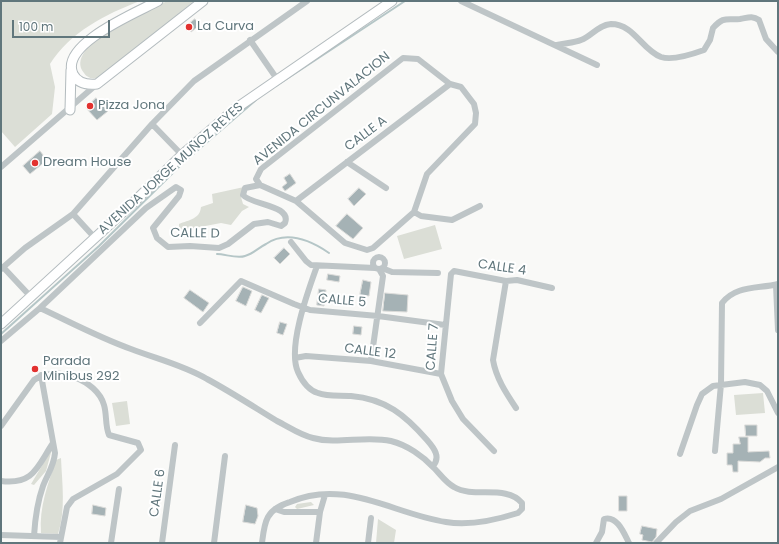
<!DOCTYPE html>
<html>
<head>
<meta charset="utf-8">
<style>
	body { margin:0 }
	#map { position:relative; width:779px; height:544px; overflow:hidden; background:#f9f9f7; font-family:Poppins,sans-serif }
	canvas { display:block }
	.frame { position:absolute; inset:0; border:2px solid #60767c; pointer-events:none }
	.scale { position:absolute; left:12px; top:20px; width:98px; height:18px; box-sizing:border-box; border:2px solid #60767c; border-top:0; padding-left:5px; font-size:12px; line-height:14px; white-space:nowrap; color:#60767c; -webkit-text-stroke:3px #fff; paint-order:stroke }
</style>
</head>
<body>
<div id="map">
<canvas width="779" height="544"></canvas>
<div class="frame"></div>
<div class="scale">100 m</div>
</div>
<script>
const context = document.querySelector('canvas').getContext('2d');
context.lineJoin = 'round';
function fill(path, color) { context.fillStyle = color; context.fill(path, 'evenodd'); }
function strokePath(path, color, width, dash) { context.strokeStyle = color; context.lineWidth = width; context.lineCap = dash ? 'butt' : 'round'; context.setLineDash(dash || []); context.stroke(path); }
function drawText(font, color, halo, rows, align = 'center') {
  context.font = font + ' Poppins,sans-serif'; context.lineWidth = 4; context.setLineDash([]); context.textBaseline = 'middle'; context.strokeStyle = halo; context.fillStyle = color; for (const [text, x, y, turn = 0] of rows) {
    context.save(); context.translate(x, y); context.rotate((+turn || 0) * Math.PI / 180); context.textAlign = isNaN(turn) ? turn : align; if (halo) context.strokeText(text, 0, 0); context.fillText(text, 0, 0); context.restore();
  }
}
const green = new Path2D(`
	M1,1H140C106,14 70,32 50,64L55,87L52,114L15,147L1,131Z
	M167,1H194L101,78C94,79 88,79 84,73C62,45 149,10 167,1Z
	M244,187L241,197L243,204L249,207L242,211L231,225L221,223L179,231V224C189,220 200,219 201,207L213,203L212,194Z
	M435,225L442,249L404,259L397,236Z
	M763,393L765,413L736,415L734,395Z
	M127,401L130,424L116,426L112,403Z
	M52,449L46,471L34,485L31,484Z
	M61,458C62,483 66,510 58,534L41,533C39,507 48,484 56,460Z
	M311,502L314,505L297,509L295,507L297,504Z
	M378,519L396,530L394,543H376Z`);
const stream = new Path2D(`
	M276,86L405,1
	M217,254C225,254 237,259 245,256C253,254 258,248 266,244C287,230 310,240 329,253
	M1,334L99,246L184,162L256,100`);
const building = new Path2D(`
	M195,19L200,25L191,32L186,26Z
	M96,98L108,111L97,120L86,108Z
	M40,151L47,160L30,174L23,166Z
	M290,174L296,183L285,191L282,187L287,183L284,178Z
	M359,188L366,194L354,206L348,199Z
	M347,214L363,228L353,239L336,226Z
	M284,248L290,254L280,264L274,258Z
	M328,274L340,276L339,282L327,280Z
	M363,280L371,282L369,296L360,295Z
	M243,287L252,291L246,306L236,301Z
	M319,289L326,290L324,306L317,305Z
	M190,290L209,303L203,312L184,298Z
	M385,293L408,295L407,312L383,311Z
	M262,295L269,298L261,313L255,310Z
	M280,322L287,324L283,335L277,333Z
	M354,326L362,327L361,335L353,334Z
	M745,425H757V436H746Z
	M739,437H748V452L769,451L770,458H765L760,462L738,461V472H733L732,465H727V453H733V444H740Z
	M619,496H627V511H619Z
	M93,505L106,508L105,516L92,514Z
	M246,505L257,508L258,516L255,524L243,522Z
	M642,526L657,529L656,537L652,542L642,540L643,535L640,534Z`);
const street = new Path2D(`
	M461,1L597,65
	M250,40L277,79
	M557,45C565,43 574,43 581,40C592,36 598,25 611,24C634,24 642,50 661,57C673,61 693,54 704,50L710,40L713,28C724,16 726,20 740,19C747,18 752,15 759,20L766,39L778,52
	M152,124L182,155
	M347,162L386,188
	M1,167L97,84
	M296,201L450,84
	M414,212L421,216L452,220L480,206
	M73,214L95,238
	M291,242L306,261L311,265L375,268
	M373 263a6 6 0 1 1 12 0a6 6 0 1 1-12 0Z
	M317,266C308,291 287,348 298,372C302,381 308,390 318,393C328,397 341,395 351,396C386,399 405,415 427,440C434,448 441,457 433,466
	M3,267L31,297
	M382,268L392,272L438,273
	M1,269L25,248L73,214L152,124L194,81L307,1
	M506,281L493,360C496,378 506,393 516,408
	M776,285L778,330
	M40,308C70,322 100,338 131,349C157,359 183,365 207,379C231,392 254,407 277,421C289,427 300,435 313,438C338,445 365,435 391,441C407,445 423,456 434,468C440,474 446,483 454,487C474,499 506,484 522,503V509L518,513C496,520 469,526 446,522C393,514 345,478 290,502C282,505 273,508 268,517C264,524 263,535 262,543
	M200,323L241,281L294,304L310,310L378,316L445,325
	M1,341L40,308L146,208L176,187L181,190L179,196L153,228L157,238L168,247L190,246L219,248L228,244L254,224L268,222L281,226L285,223C292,205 251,205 243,195L245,188L260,185L296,201L345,243L367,250L373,248L414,212L427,174L475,124L476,113L474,104L461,87L450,84L418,59L403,58L261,169L256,179L260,185
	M295,358L306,356L371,361L441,374
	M371,361L383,276L379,269
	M1,426L34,380C55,364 97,380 104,405C107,415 105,426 109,435L138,443L141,450L117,474L73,499L67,507L60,543
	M494,451L463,419L452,401L441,374L451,274L454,271L506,281L517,280L552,288
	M715,451L721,384L722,303C736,285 758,289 778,284
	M680,454L697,405L702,394L713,386L745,382L760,385L767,391L778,413
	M1,481C34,485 37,467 53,443
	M275,509L284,512H320
	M1,535L61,537
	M34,536C35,519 37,503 43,486C47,475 54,466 55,453L41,375
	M111,543L119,489
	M162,543L175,445
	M214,543L225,456
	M316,543L320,512L325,495
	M368,543L371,518
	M596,543L602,532L604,519C617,515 624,533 629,543
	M656,543L676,522L690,511L721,499L778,467`);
const secondary = new Path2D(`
	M158,1C138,12 59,44 73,74C78,84 88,85 97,84L203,1
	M70,110L71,70
	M1,324L133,203L182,155L235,109L392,1`);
const markers = [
	[189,27,4,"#e2312f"],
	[90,106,4,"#e2312f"],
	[35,163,4,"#e2312f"],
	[35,369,4,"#e2312f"]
];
const poiNames = [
	["La Curva",197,27],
	["Pizza Jona",98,106],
	["Dream House",43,163],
	["Parada",43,362],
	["Minibus 292",43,377]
];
const streetNames = [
	["AVENIDA CIRCUNVALACION",322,109,-39],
	["CALLE A",366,134,-37],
	["AVENIDA JORGE MUÑOZ REYES",171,169,-42],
	["CALLE D",195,234,1],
	["CALLE 4",502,268,8],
	["CALLE 5",342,301,5],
	["CALLE 7",433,347,-86],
	["CALLE 12",370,352,7],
	["CALLE 6",158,493,-82]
];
fill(green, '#dbded6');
strokePath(stream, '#b5c6c7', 2);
fill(building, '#a5b2b5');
strokePath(building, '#dbdbd9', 1);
strokePath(secondary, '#b3bbbe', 11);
strokePath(street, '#bec5c7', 6);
strokePath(secondary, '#fff', 9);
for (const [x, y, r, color] of markers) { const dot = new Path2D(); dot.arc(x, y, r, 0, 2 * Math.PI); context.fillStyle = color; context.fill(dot); strokePath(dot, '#fff', 1.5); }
drawText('13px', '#60767c', '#fff', poiNames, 'left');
drawText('13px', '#60767c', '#fff', streetNames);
</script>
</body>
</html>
